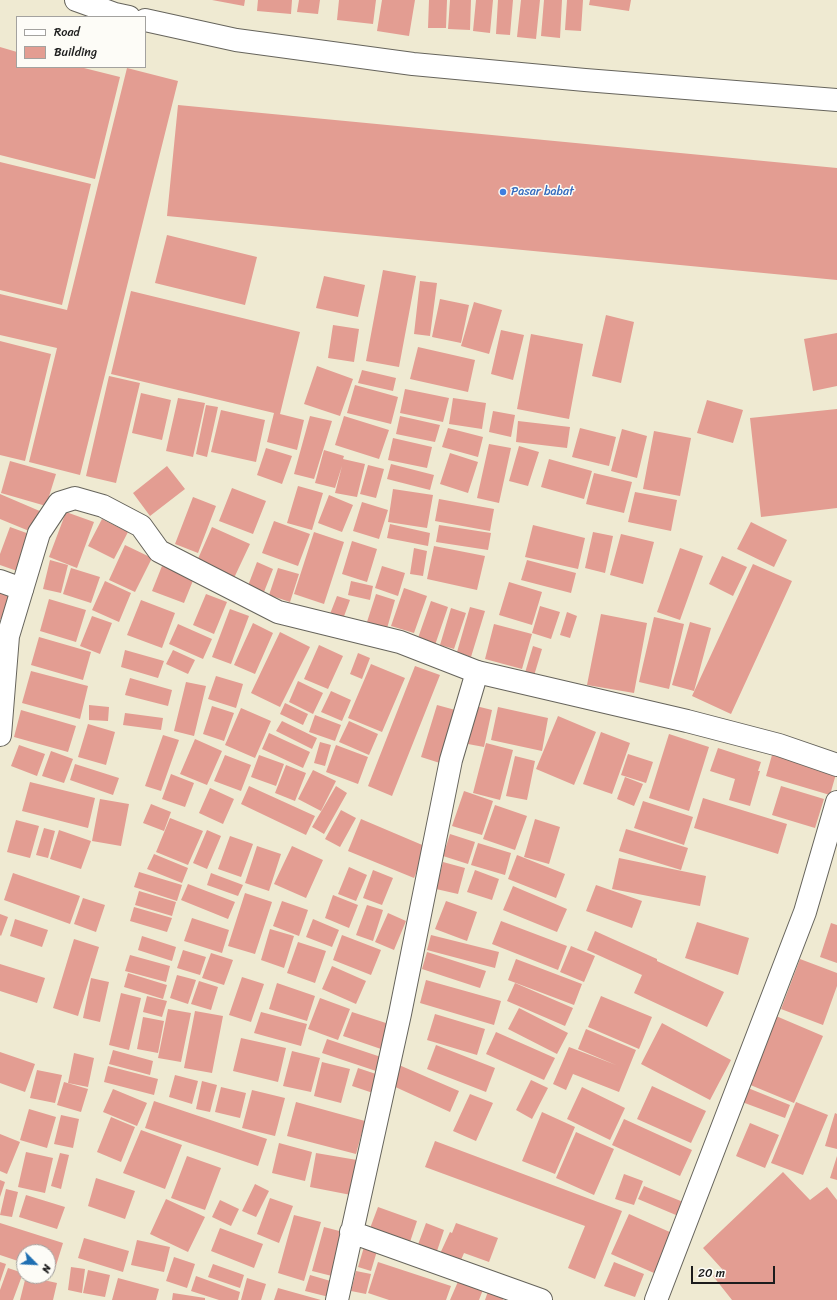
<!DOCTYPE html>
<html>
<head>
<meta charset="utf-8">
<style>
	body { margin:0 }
	#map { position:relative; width:837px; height:1300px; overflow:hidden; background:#efead2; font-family:Sriracha,sans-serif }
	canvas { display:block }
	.legend { position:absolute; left:16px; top:16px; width:130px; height:52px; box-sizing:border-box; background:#fdfcf7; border:1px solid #a3a29f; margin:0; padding:5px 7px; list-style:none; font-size:12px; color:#1c1c1c }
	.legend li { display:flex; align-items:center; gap:8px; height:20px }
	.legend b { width:20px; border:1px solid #a3a29f }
	.north { position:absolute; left:16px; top:1244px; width:40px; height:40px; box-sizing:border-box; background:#fdfcf7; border:1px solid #a3a29f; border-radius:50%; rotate:114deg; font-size:11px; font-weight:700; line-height:16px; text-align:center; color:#1c1c1c }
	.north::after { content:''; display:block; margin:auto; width:14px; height:18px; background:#1f6fb2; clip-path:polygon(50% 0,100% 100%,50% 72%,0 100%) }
	.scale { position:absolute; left:691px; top:1266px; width:84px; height:18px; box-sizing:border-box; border:2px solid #1c1c1c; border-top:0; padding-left:5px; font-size:12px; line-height:14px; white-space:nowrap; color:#1c1c1c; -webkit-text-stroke:3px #fdfcf7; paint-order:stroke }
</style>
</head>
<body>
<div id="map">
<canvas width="837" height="1300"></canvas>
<ul class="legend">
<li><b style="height:5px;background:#fff"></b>Road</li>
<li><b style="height:11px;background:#e39d92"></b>Building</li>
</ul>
<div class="north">N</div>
<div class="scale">20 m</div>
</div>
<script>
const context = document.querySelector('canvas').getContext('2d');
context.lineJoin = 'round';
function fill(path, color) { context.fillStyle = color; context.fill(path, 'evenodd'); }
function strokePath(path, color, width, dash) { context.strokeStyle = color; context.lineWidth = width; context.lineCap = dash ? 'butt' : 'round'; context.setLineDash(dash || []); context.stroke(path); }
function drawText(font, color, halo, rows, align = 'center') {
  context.font = font + ' Sriracha,sans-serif'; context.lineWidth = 3; context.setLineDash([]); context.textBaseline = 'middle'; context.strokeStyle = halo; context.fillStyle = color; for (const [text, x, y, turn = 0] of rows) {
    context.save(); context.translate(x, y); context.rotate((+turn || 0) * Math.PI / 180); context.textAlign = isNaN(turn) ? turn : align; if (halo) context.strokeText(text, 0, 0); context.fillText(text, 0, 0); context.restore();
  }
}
const building = new Path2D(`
	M212,0H245L244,6Z
	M258,0H292L291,14L257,11Z
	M299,0H320L318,14L297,12Z
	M339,0H376L373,24L337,20Z
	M382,0H415L409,36L377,31Z
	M429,0H447L446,28H428Z
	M450,0H471L470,30L448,29Z
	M476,0H493L490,33L473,31Z
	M498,0H513L510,35L496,34Z
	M521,0H540L536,39L517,37Z
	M544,0H562L560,38L541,36Z
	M567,0H583L581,31L565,30Z
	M590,0H631L629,11L589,5Z
	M0,47L17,52V67H80L120,77L95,179L0,155Z
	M127,68L178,81L80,475L29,462L57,348L0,335V294L67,310Z
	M178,105L837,168V280L167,216Z
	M0,162L91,184L62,305L0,290Z
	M167,235L257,257L245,305L155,283Z
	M383,270L416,276L399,367L366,361Z
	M324,276L365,285L358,317L316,308Z
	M420,281L437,283L430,336L414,334Z
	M131,291L300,332L280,414L304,420L297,450L267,442L274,413L111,374Z
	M440,299L469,305L461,343L432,337Z
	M474,302L502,310L489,354L461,346Z
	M606,315L634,322L621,383L592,376Z
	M333,325L359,329L354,362L328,358Z
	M501,330L524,335L513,380L491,374Z
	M837,333V386L813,391L804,339Z
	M531,334L583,344L569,419L517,409Z
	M0,341L51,354L25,461L0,455Z
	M418,347L475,360L468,392L410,379Z
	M317,366L353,379L340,416L304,404Z
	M362,370L396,378L393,391L358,383Z
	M109,376L140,383L116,483L86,476Z
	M355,385L398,397L391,424L347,413Z
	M405,389L449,398L443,422L400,413Z
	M141,393L171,400L162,440L132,433Z
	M178,398L205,403L193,457L166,451Z
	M453,398L486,403L482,429L449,424Z
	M707,400L743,410L733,443L697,433Z
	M206,405L218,407L207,457L196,454Z
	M837,409V508L761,517L750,418Z
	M221,410L265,420L256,462L211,452Z
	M493,411L515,415L511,437L489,432Z
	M310,416L332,421L314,479L294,474Z
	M344,416L389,430L379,459L335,445Z
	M400,416L440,425L435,442L396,434Z
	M518,421L570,427L567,448L516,442Z
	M448,428L483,437L478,457L442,447Z
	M580,428L616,437L609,466L572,457Z
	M622,429L647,436L637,478L611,471Z
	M654,431L691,438L680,496L643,489Z
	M393,438L432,447L427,468L388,460Z
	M489,444L511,448L499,503L477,498Z
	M519,446L539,452L528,486L509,481Z
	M266,448L292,456L282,484L257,475Z
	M324,450L344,456L343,459L365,464L357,497L335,493L342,466L335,488L315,483Z
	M450,453L478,462L468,493L440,484Z
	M549,459L592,471L584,499L541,487Z
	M10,461L56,474L46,506L1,493Z
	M391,464L434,475L430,490L387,479Z
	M368,465L384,469L376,498L360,494Z
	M167,466L185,489L150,516L133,493Z
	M594,473L632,482L624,513L586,504Z
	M298,486L323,493L312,530L287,523Z
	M232,488L266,501L253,534L219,521Z
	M393,489L433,495L427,528L388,522Z
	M635,492L677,500L671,531L628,522Z
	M0,494L42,512L34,533L0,519Z
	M329,495L353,505L342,532L318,523Z
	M193,497L216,506L198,553L175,544Z
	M439,499L494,509L490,531L435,521Z
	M362,502L388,510L379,539L353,531Z
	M66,512L94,522L77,568L49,557Z
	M102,519L128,532L114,559L88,546Z
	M274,521L310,534L298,566L262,553Z
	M751,522L787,540L774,567L737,549Z
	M390,524L430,533L428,546L387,538Z
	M439,525L491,533L488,550L436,542Z
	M533,525L585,538L578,569L525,557Z
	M10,527L32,535L20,572L0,565V554Z
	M212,527L250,544L234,578L197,561Z
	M314,532L344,542L324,604L294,594Z
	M593,532L613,536L605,573L585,568Z
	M621,534L654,542L643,584L610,575Z
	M352,541L377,549L367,582L342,574Z
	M125,545L152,558L135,592L109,580Z
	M434,546L485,556L477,590L427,579Z
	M414,548L427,551L423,576L410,574Z
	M680,548L703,556L680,620L657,612Z
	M722,556L747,567L733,596L709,584Z
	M50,560L68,565L61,593L43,589Z
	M527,560L576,573L571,593L521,580Z
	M257,562L273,569L262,597L246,591Z
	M753,564L792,581L731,714L692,696Z
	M162,566L194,578L184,603L152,591Z
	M382,566L405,573L398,596L375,588Z
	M71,568L100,577L91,603L63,594Z
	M278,568L299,574L290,602L269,595Z
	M105,581L131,593L119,622L92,610Z
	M351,581L373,586L370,600L348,595Z
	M509,582L542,592L532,625L499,615Z
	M404,588L427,596L414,633L391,626Z
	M0,589L16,594L7,622L0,619Z
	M206,594L227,602L214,634L193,625Z
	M376,594L395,600L386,632L366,625Z
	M337,596L350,600L343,619L330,614Z
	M49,599L86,610L76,642L40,631Z
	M141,600L175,613L162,648L127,635Z
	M431,601L448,607L435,645L418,638Z
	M540,606L560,612L551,639L532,633Z
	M470,607L485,611L471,657L457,652Z
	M451,608L466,613L454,649L440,645Z
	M230,609L249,616L231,664L212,657Z
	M567,612L577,616L570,638L560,635Z
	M601,614L647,623L634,693L587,685Z
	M92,616L112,623L100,654L80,646Z
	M654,617L684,624L669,689L639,682Z
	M690,622L711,628L694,691L672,685Z
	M253,623L273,633L255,674L234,665Z
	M178,624L212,639L203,659L169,644Z
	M494,624L532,634L522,669L485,659Z
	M280,632L310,647L280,707L251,693Z
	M39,637L91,652L83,680L31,665Z
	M319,645L343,656L328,689L304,679Z
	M533,646L542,649L533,679L524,676Z
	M125,650L164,661L158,678L121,667Z
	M173,650L195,660L188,674L166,664Z
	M358,653L370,658L362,679L350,674Z
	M371,664L405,678L382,732L348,718Z
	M415,666L440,675L392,796L368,786Z
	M31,671L88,686L80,719L22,703Z
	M216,676L243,684L236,708L208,699Z
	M130,678L172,690L168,706L125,695Z
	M298,681L323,693L313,714L289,702Z
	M186,682L206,686L194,736L174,731Z
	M331,691L351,700L342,721L321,712Z
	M285,703L308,714L303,725L280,714Z
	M89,705L109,707L108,721L89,720Z
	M437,705L459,711L443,764L421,757Z
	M212,706L234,713L224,741L203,734Z
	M476,706L492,710L484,747L468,744Z
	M498,707L548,718L542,751L491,740Z
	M241,708L271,721L255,758L225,745Z
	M21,710L76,726L68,752L14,737Z
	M125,713L163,718L161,730L123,725Z
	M315,715L341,725L335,741L309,732Z
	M558,716L596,732L574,785L536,769Z
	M282,721L317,738L312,749L276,731Z
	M349,721L378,734L369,755L339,742Z
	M88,724L115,732L106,765L78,757Z
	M601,732L630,743L612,794L583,784Z
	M269,733L310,752L303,768L262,749Z
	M669,734L709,747L689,811L649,798Z
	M163,735L179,740L161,791L145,786Z
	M195,739L222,751L207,785L180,774Z
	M320,742L331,745L325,766L314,763Z
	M486,743L513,750L500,800L473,793Z
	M19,745L45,754L37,776L11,766Z
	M336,745L368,757L358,784L326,772Z
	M718,748L761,762L758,771H760L750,806L729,800L735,779L710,771Z
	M51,751L73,759L64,783L42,776Z
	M628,754L653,762L646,783L621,775Z
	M225,755L251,765L241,791L214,781Z
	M259,755L284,764L276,786L251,777Z
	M772,755L836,774L830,795L766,776Z
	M515,756L535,761L527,800L506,796Z
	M75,764L119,778L113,795L70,780Z
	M286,765L306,773L295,801L275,793Z
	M313,770L336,781L321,811L298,799Z
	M171,774L194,783L185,807L162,799Z
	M625,777L643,784L634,806L617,799Z
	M30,782L95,798L88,828L22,811Z
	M249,786L315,816L306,835L241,804Z
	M336,786L347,793L324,834L312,827Z
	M781,786L824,799L815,828L772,815Z
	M210,788L234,799L223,824L199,813Z
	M464,791L493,801L482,835L452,826Z
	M703,798L787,824L778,854L694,828Z
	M100,799L129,804L121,846L92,841Z
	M643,801L693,817L684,845L634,828Z
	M151,804L171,812L164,831L143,823Z
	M495,805L527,816L515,850L483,839Z
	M341,810L356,818L340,847L325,839Z
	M170,818L203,831L188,865L156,852Z
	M361,819L427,847L414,878L348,851Z
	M535,819L560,827L549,864L524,857Z
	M16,820L39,826L30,858L7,852Z
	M44,828L55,831L48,858L36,855Z
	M626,829L688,848L681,870L619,851Z
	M59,830L91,841L81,869L50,859Z
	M207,830L221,836L207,869L193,863Z
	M450,834L475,842L468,864L443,856Z
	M230,836L253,844L241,877L218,869Z
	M478,843L511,853L505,875L471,865Z
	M257,846L281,854L269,891L245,883Z
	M292,846L323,860L306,898L274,884Z
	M154,854L188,868L182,883L147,869Z
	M517,855L565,874L556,898L508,879Z
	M619,858L706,876L700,906L612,889Z
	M443,862L465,868L458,894L436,889Z
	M349,867L367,875L356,901L338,894Z
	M373,870L393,878L382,905L363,898Z
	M475,870L499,879L492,900L467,892Z
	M139,872L182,885L177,901L134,887Z
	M13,873L80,896L70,924L4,900Z
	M211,873L243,885L238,896L207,885Z
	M188,884L235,902L228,919L181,900Z
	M596,885L642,901L632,928L586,911Z
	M513,886L567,909L557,932L503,910Z
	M139,891L176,902L172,916L135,905Z
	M245,893L272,902L255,954L228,946Z
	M333,895L358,905L349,928L325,918Z
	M83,898L105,905L96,932L74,924Z
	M282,901L308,910L299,936L273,926Z
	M446,901L477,912L467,941L435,929Z
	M367,905L383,910L373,941L356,935Z
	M134,907L172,918L167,932L130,921Z
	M388,913L406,921L394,950L375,942Z
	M0,914L8,917L1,936L0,935Z
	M192,918L229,930L222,953L184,941Z
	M15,919L48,930L42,947L10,936Z
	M313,919L339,930L332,947L306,937Z
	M501,921L567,946L558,970L492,944Z
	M697,922L749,938L738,975L685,958Z
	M831,923L837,925V963L820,957Z
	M270,929L294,936L284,968L261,960Z
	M595,931L657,959V961L724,992L707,1027L634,993L642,975L587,950Z
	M342,935L381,950L371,975L333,960Z
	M431,935L499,952L495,968L427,950Z
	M142,936L176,947L172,961L138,950Z
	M74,939L99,947L78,1016L53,1008Z
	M298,942L326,951L315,983L287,973Z
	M571,946L595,956L584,982L560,972Z
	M183,950L206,957L200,975L177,968Z
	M427,952L486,971L480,988L422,969Z
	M211,953L233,960L224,985L202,978Z
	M130,955L170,966L166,982L125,971Z
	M516,959L582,984L574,1005L508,980Z
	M800,959L837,973V986L823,1025L781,1009Z
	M0,964L45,978L37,1003L0,991Z
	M332,966L366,981L356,1004L322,989Z
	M128,973L167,985L163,999L124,987Z
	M177,975L196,980L188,1004L170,998Z
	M242,977L264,984L251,1022L229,1015Z
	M91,978L109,982L100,1022L83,1018Z
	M426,980L501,1001L494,1025L420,1003Z
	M199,981L218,987L211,1010L191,1004Z
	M277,983L315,996L307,1021L269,1009Z
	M515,983L573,1008L565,1026L507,1001Z
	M121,993L141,998L129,1050L109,1045Z
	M147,996L167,1001L162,1017L143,1012Z
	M601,996L652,1017L639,1049L588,1027Z
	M320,998L350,1009L338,1040L308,1029Z
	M519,1008L568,1033L557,1054L508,1029Z
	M168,1009L191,1013L181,1062L158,1058Z
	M195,1011L223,1016L212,1073L184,1068Z
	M261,1012L307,1024L301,1046L254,1033Z
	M352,1012L389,1024L381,1049L343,1036Z
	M435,1014L485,1029L477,1055L427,1040Z
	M776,1016L823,1036L794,1103L748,1084Z
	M143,1017L164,1021L158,1053L137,1049Z
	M662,1023L731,1060L710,1100L641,1064Z
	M586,1029L636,1050L619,1092L573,1074L566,1090L553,1084L569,1047L616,1065L578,1049Z
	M496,1032L555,1058L544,1080L486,1054Z
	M241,1038L286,1048L278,1082L233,1071Z
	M327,1039L381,1057L376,1071L322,1053Z
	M436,1045L495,1068L486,1092L427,1069Z
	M113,1050L153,1061L150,1075L109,1064Z
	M292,1051L320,1058L311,1092L283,1086Z
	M0,1052L35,1064L25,1092L0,1083Z
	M74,1053L94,1058L88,1087L68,1083Z
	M322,1062L350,1069L341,1103L314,1096Z
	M399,1065L459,1091L450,1112L391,1085Z
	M108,1066L158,1079L154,1095L104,1082Z
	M358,1068L379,1075L373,1093L352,1086Z
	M37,1070L62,1075L55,1103L30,1098Z
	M175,1075L198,1081L192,1104L169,1097Z
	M531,1080L548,1088L532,1119L516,1110Z
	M202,1081L217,1085L210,1112L196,1109Z
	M64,1082L88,1089L81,1112L57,1105Z
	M652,1086L706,1111L691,1143L637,1119Z
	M221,1087L246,1093L240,1118L215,1112Z
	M582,1087L625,1108L610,1140L567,1119Z
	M748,1088L790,1105L785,1118L742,1102Z
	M113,1089L147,1103L137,1126L103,1112Z
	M252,1090L285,1098L275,1136L242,1128Z
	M470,1094L493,1103L476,1141L453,1131Z
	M154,1101L267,1139L258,1166L145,1128Z
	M296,1102L365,1121L356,1154L287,1136Z
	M796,1102L828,1115L803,1175L771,1163Z
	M29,1109L56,1117L47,1148L20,1140Z
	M542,1112L575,1127L555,1174L522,1161Z
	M835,1113L837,1114V1149L825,1146Z
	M61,1115L79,1119L73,1148L54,1144Z
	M111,1117L135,1127L121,1162L97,1152Z
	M624,1119L692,1150L680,1176L612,1145Z
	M750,1123L779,1135L765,1168L736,1156Z
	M141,1130L182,1145L165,1189L123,1173Z
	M576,1132L614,1149L594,1195L556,1178Z
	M0,1134L20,1142L7,1174L0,1171Z
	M435,1141L622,1211L595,1279L568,1268L585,1226L425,1167Z
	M279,1143L312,1152L305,1181L272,1173Z
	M26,1152L53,1158L45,1193L18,1187Z
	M60,1153L69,1155L61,1189L51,1186Z
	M316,1153L357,1160L351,1195L310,1187Z
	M187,1156L221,1168L205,1210L171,1198Z
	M837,1156V1180L830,1178Z
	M783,1172L810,1200L827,1187L837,1200V1300H732L713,1276L722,1269L703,1248Z
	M624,1174L643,1181L634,1205L615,1199Z
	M96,1178L135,1191L125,1219L88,1206Z
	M0,1180L5,1182L0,1197Z
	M255,1184L269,1191L256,1217L242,1211Z
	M644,1186L688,1204L683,1218L638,1199Z
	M6,1189L18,1192L12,1217L0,1215Z
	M26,1195L65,1207L57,1229L19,1217Z
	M270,1198L293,1206L279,1243L257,1234Z
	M166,1199L205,1217L188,1252L150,1234Z
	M220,1200L239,1209L231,1226L212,1217Z
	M378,1207L417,1221L409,1245L369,1231Z
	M629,1214L672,1233L654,1273L611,1254Z
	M294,1215L321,1222L304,1281L278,1273Z
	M0,1223L63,1243L54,1272L48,1270V1252H24V1263L0,1255Z
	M426,1223L444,1230L435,1257L416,1250Z
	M456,1223L498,1238L489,1262L464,1253L458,1267L438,1258L450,1232L452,1233Z
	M324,1227L347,1233L336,1277L312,1271Z
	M220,1228L263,1244L254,1268L211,1251Z
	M84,1238L129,1251L123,1272L78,1258Z
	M137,1240L170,1247L164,1272L131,1265Z
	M364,1247L377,1251L371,1271L358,1267Z
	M174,1257L195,1264L187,1288L166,1281Z
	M0,1262L6,1264L0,1282Z
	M378,1262L451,1286L446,1300H389L368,1293Z
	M614,1262L644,1274L635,1297L604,1286Z
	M213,1264L244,1275L240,1288L208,1277Z
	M71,1267L85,1269L82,1293L68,1290Z
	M8,1268L23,1273L13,1300H0V1290Z
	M88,1270L110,1275L105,1297L83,1293Z
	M356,1271L371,1274L366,1294L351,1291Z
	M310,1275L334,1282L329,1297L305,1291Z
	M26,1276L57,1283L53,1300H20Z
	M196,1276L240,1292L238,1300H219L191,1291Z
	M460,1277L484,1287L479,1300H450Z
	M118,1278L159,1289L156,1300H112Z
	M247,1278L266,1284L261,1300H241Z
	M491,1283L507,1289L503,1300H485Z
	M278,1288L321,1300H274Z
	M173,1293L205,1298V1300H172Z`);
const street = new Path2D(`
	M0,581L22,589
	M351,1232L541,1300
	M337,1300L400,1014L451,760L477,672`);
const secondary = new Path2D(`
	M0,735L8,636L39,533L59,503L75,498L103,506L141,526L159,551L278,612L400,642L477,672L687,721L779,745L837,765
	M656,1300L805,912L837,802`);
const highway = new Path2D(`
	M76,0L115,14L129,17
	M145,20L236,40L413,64L585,80L837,100`);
const markers = [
	[503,192,4,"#3f7fe0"]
];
const shopNames = [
	["Pasar babat",511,192]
];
fill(building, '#e39d92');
strokePath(street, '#66645c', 24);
strokePath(secondary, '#66645c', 24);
strokePath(highway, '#66645c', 24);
strokePath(street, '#fff', 22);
strokePath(secondary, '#fff', 22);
strokePath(highway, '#fff', 22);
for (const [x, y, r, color] of markers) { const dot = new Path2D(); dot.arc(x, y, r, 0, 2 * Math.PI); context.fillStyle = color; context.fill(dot); strokePath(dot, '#fdfcf7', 1.5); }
drawText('12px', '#366cbe', '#fdfcf7', shopNames, 'left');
</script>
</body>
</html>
